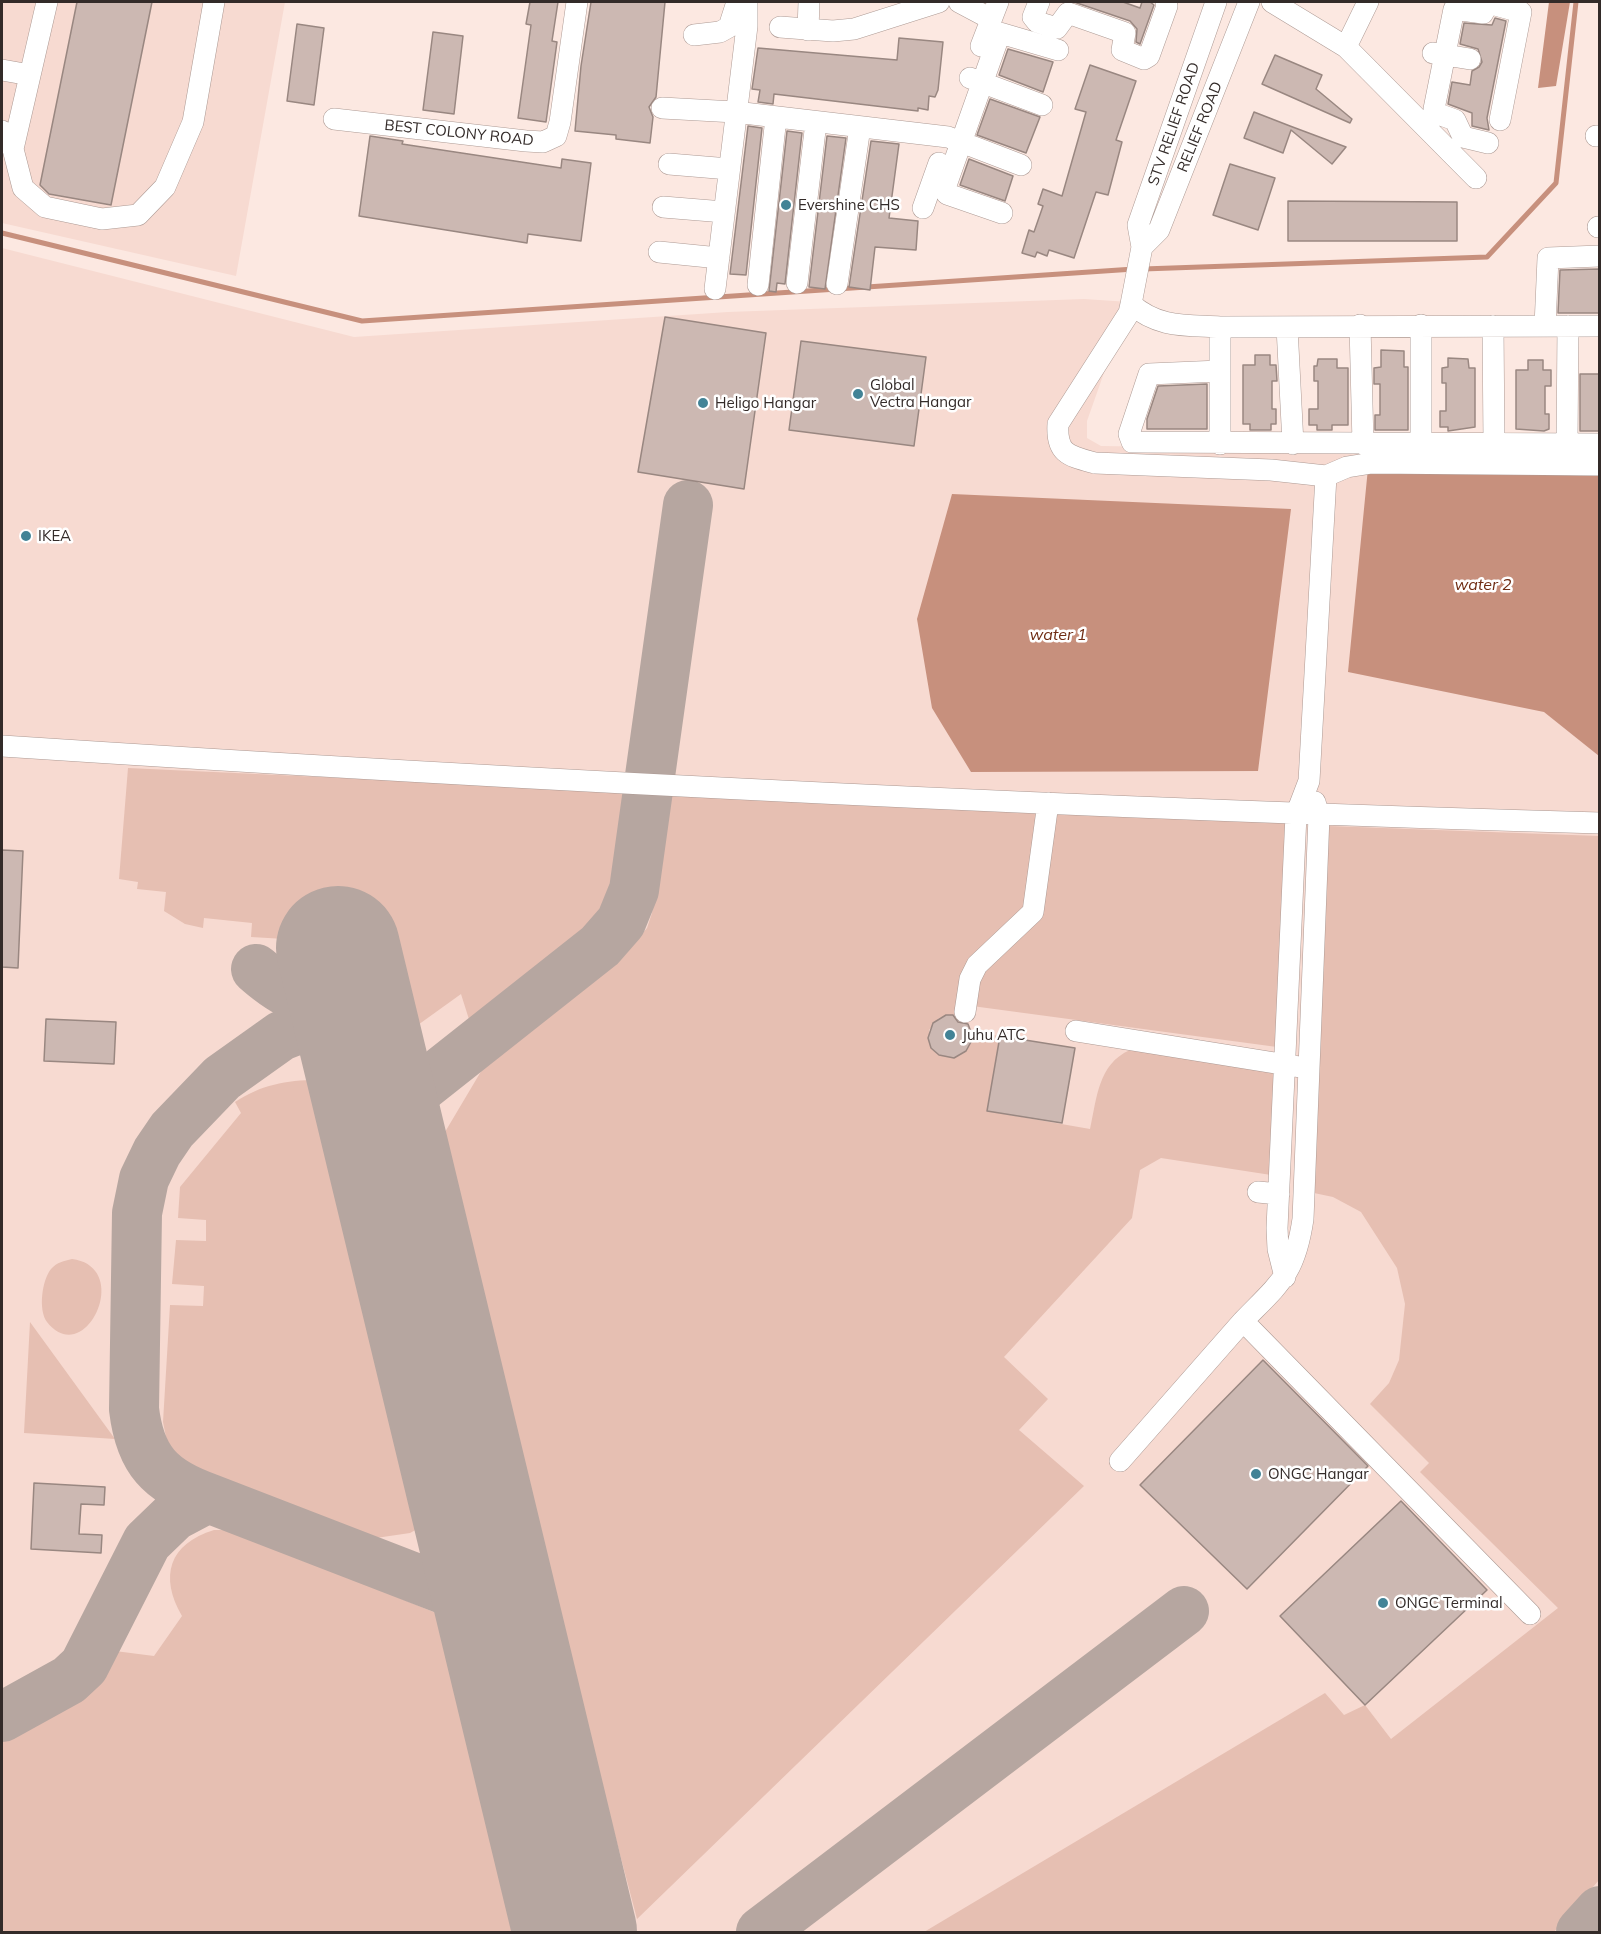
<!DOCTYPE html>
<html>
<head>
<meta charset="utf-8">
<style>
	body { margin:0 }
	#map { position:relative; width:1601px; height:1934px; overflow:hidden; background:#fce8e1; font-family:Mulish,sans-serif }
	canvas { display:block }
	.frame { position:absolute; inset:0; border:3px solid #332b29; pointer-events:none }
</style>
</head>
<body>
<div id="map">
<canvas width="1601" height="1934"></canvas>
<div class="frame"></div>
</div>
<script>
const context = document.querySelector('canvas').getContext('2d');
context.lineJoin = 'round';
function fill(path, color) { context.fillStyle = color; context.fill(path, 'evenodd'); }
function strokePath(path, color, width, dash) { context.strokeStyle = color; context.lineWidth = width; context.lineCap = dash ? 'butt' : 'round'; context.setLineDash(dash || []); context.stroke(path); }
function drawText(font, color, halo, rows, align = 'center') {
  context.font = font + ' Mulish,sans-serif'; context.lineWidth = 5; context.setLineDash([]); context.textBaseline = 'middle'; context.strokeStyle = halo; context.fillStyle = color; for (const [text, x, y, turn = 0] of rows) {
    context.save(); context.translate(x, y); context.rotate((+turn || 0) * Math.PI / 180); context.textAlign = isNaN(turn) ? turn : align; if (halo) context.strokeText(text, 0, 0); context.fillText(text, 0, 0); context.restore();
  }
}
const built = new Path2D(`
	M2,2H285L236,276L2,223Z
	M2,248L354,337L728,312L1084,299L1129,302L1087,421V438L1101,446L1599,453V1932H2Z`);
const green = new Path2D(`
	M128,768L641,792L620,905L596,939L473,1032L461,994L404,1035L377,922L302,940L251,937L252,923L204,918L203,928L185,924L164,911L166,892L137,889L138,882L119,879Z
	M667,793L1041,810L1027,906L960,980L955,1015L939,1018L929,1030L931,1048C948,1064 972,1058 971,1032L1000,1036L987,1111L1090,1129C1097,1098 1098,1064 1130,1050L1276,1069L1271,1175L1161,1158L1140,1170L1132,1218L1004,1357L1048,1399L1019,1430L1084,1486L637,1919L445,1188L440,1151L445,1132L486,1063L629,949L647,928L652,913Z
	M1055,811L1288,823L1277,1047L972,1006L978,974L1040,912Z
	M1329,826L1599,836V1880L1554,1932H924L1325,1693L1344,1715L1365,1705L1391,1739L1558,1608L1420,1472L1429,1463L1370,1404L1389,1383L1399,1360L1405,1304L1397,1268L1361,1212L1333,1197L1314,1193Z
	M317,1080L325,1084L331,1091L383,1336L373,1349L379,1378L398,1390L427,1502V1519L421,1527L410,1533L369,1539L186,1467L174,1459L168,1447L163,1422L170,1305L203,1306L204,1286L172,1284L176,1240L206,1241V1220L178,1218L180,1187L241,1113L235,1102C261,1085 286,1080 317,1080Z
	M72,1259C134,1267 85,1370 47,1322C38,1310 42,1280 51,1269C57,1262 64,1261 72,1259Z
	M30,1322L115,1439L24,1433Z
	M214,1530H233L436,1613L451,1630L471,1672L536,1932H2V1740L87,1693L115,1651L154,1656L182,1616C159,1576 169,1544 214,1530Z`);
const water = new Path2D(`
	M1549,2H1570L1556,86L1538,88Z
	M1368,468L1599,476V756L1544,712L1348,672Z
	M952,494L1291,509L1258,771L971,772L932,708L917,619Z`);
const stream = new Path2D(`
	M2,233L362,321L1134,269
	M1143,269L1487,257L1556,183L1576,2`);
const taxiway = new Path2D(`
	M256,969C290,999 309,1004 353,1008
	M380,1120L600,946L621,922L634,890L688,505
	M208,1498C160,1481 140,1460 134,1409L137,1213L144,1179L157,1152L172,1130L222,1078L281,1036L353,1008
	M434,1584L461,1555L476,1523
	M2,1717L69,1680L84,1666L147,1542L174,1516L208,1498L472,1600L490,1615L503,1634
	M761,1932L1184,1611
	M1581,1932L1600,1911`);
const runway = new Path2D(`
	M338,948L575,1932`);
const building = new Path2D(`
	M77,2H152L111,205L49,194L40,185Z
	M530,2H558L552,41L557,42L546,122L518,118L531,25L526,24Z
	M591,2H665L656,97L649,107L653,117L650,143L616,139V135L575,131L581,66Z
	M1074,2H1123L1140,8L1142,2H1150L1154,5L1140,44L1136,42L1137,29L1130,21Z
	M1495,18L1506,21L1487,118L1489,130L1472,126V113L1448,104L1452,82L1470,85L1472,71L1479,67L1482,62L1478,49L1460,44L1464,23L1492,25Z
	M297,24L324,28L314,105L287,101Z
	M433,32L463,36L454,114L423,110Z
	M899,38L943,42L938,90L935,97L929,96L928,110L918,108V111L774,94L773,104L758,102L760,90L752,89L758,48L897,60Z
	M1008,49L1053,62L1043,92L999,75Z
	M1275,55L1322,75L1316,89L1352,119L1350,123L1262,84Z
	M1090,65L1136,81L1116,140L1122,142L1108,195L1096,192L1074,258L1049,250L1047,256L1037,252L1035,257L1022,253L1029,230L1034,232L1043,206L1038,204L1043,189L1062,196L1086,112L1075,109Z
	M990,99L1040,117L1026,153L977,135Z
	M1254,112L1290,126L1346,147L1332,164L1291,130L1283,153L1244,138Z
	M748,126L762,128L746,275L730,274Z
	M787,131L802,133L785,284L777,283L776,292L769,291Z
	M370,136L403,141L402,144L561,168L562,159L591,163L581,241L528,234L527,243L359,216Z
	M827,136L846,138L825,289L809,287Z
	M871,141L899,144L889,218L918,221L916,250L875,247L870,290L849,287Z
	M969,159L1013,176L1005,201L960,185Z
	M1230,164L1275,178L1258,230L1213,215Z
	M1288,201L1457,202V241H1288Z
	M1599,269V313H1558L1560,270Z
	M665,317L766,333L744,489L638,472Z
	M801,341L926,357L914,446L789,430Z
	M1381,350L1404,351V367H1408V430H1375V415H1380V384H1374V368L1381,367Z
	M1255,355H1270V365H1276L1277,381H1272V409H1276V424H1271V430H1250V424H1243V365H1255Z
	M1448,358L1468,359L1469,368H1475V427L1448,431V427H1440V411H1446V383H1442V368L1448,367Z
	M1318,359H1337V368H1348V425H1332V430H1317V425H1309V409H1318V381H1314V366H1317Z
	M1528,360H1543V370H1551V386H1545V414H1549V429L1544,431L1516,429V370H1528Z
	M1580,374H1599V431H1580Z
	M1207,384V429H1147V419L1158,386Z
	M2,850L23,851L18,968L2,967Z
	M946,1015H953L958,1022L968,1024L971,1032L972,1040L966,1051L954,1058L939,1055L931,1048L928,1038L933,1023Z
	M46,1019L116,1022L114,1064L44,1061Z
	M1000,1036L1075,1048L1062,1123L987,1111Z
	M1263,1360L1368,1466L1247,1589L1140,1485Z
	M34,1483L105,1487L104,1505L81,1504L79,1534L102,1535L101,1553L31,1549Z
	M1401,1501L1487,1590L1365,1705L1280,1616Z`);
const minor = new Path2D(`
	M959,2L991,19
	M1039,2L1033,17L1037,22L1057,28L1068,13L1125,33L1122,50L1144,59L1149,56L1167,6L1166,2
	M1216,2L1138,225L1142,247L1131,304C1158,328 1186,325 1220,327L1600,326
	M1272,2L1346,47L1476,178
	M780,27L833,31L854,29L939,2
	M808,30L809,2
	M694,35L720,32L729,27L737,2
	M981,46L998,2
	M1346,47L1368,2
	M1433,53L1470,59
	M2,70L30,75
	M970,78L1042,105
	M662,108L735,112L948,137L1021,165
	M334,119L526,141L543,142L556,136L560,122L577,2
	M2,131L13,149L23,188L45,207L102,219L138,215L165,187L193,122L214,2
	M1596,136H1600
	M1488,143L1463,137L1455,120L1438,114L1434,109L1454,9L1483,13L1488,3L1521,12L1500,120
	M13,149L47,2
	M669,164L729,169
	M663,207L724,212
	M923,208L939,163
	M1002,213L947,194L945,188L1000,33L1058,50
	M1598,227H1600
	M1142,247L1159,230L1249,2
	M659,252L719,258
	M797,283L816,122
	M837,284L860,127
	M758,285L776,117
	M715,289L747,26V2
	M1131,304L1129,313L1058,424C1056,454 1069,456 1095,463L1271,470L1326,476L1309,781L1296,815L1277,1228L1278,1249L1285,1277
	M1360,325L1363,444
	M1493,326L1494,444
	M1545,326L1548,258L1600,256
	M1220,327V444
	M1287,327L1293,444
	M1220,371L1149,374L1129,434L1132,442L1600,444
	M1421,444V325
	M1567,444L1568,326
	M1326,476L1347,467L1372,463L1600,465
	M2,746C534,781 1066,808 1600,823
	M1315,802L1319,816L1303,1219C1295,1274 1280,1283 1243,1321L1530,1614
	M965,1012L970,979L977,965L1033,912L1048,803
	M1076,1031L1300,1067
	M1258,1192L1279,1194
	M1120,1461L1243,1321`);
const markers = [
	[786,205,6,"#428396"],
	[858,394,6,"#428396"],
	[703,403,6,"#428396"],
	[26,536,6,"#428396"],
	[950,1035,6,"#428396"],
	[1256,1474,6,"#428396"],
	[1383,1603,6,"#428396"]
];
const streetNames = [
	["STV RELIEF ROAD",1174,124,-71],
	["RELIEF ROAD",1200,127,-68],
	["BEST COLONY ROAD",459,133,6]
];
const poiNames = [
	["Evershine CHS",798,205],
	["Global",870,385],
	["Vectra Hangar",870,402],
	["Heligo Hangar",715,403],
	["IKEA",38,536],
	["Juhu ATC",962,1035],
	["ONGC Hangar",1268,1474],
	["ONGC Terminal",1395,1603]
];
const waterNames = [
	["water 2",1483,585],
	["water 1",1058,635]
];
fill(built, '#f7dad1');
fill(green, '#e6bfb2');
fill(water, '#c7907d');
strokePath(stream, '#c7907d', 5);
strokePath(taxiway, '#b6a6a0', 50);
strokePath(runway, '#b6a6a0', 124);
fill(building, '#ccb8b2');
strokePath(building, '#998781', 1.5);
strokePath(minor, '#ad9a94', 22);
strokePath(minor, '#fff', 21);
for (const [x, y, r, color] of markers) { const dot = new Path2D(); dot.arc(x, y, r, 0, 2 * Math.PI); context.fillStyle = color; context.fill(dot); strokePath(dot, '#fff', 2); }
drawText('15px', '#332b29', '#fff', streetNames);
drawText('15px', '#332b29', '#fff', poiNames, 'left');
drawText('italic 16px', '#6f2c13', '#fff', waterNames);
</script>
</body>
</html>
